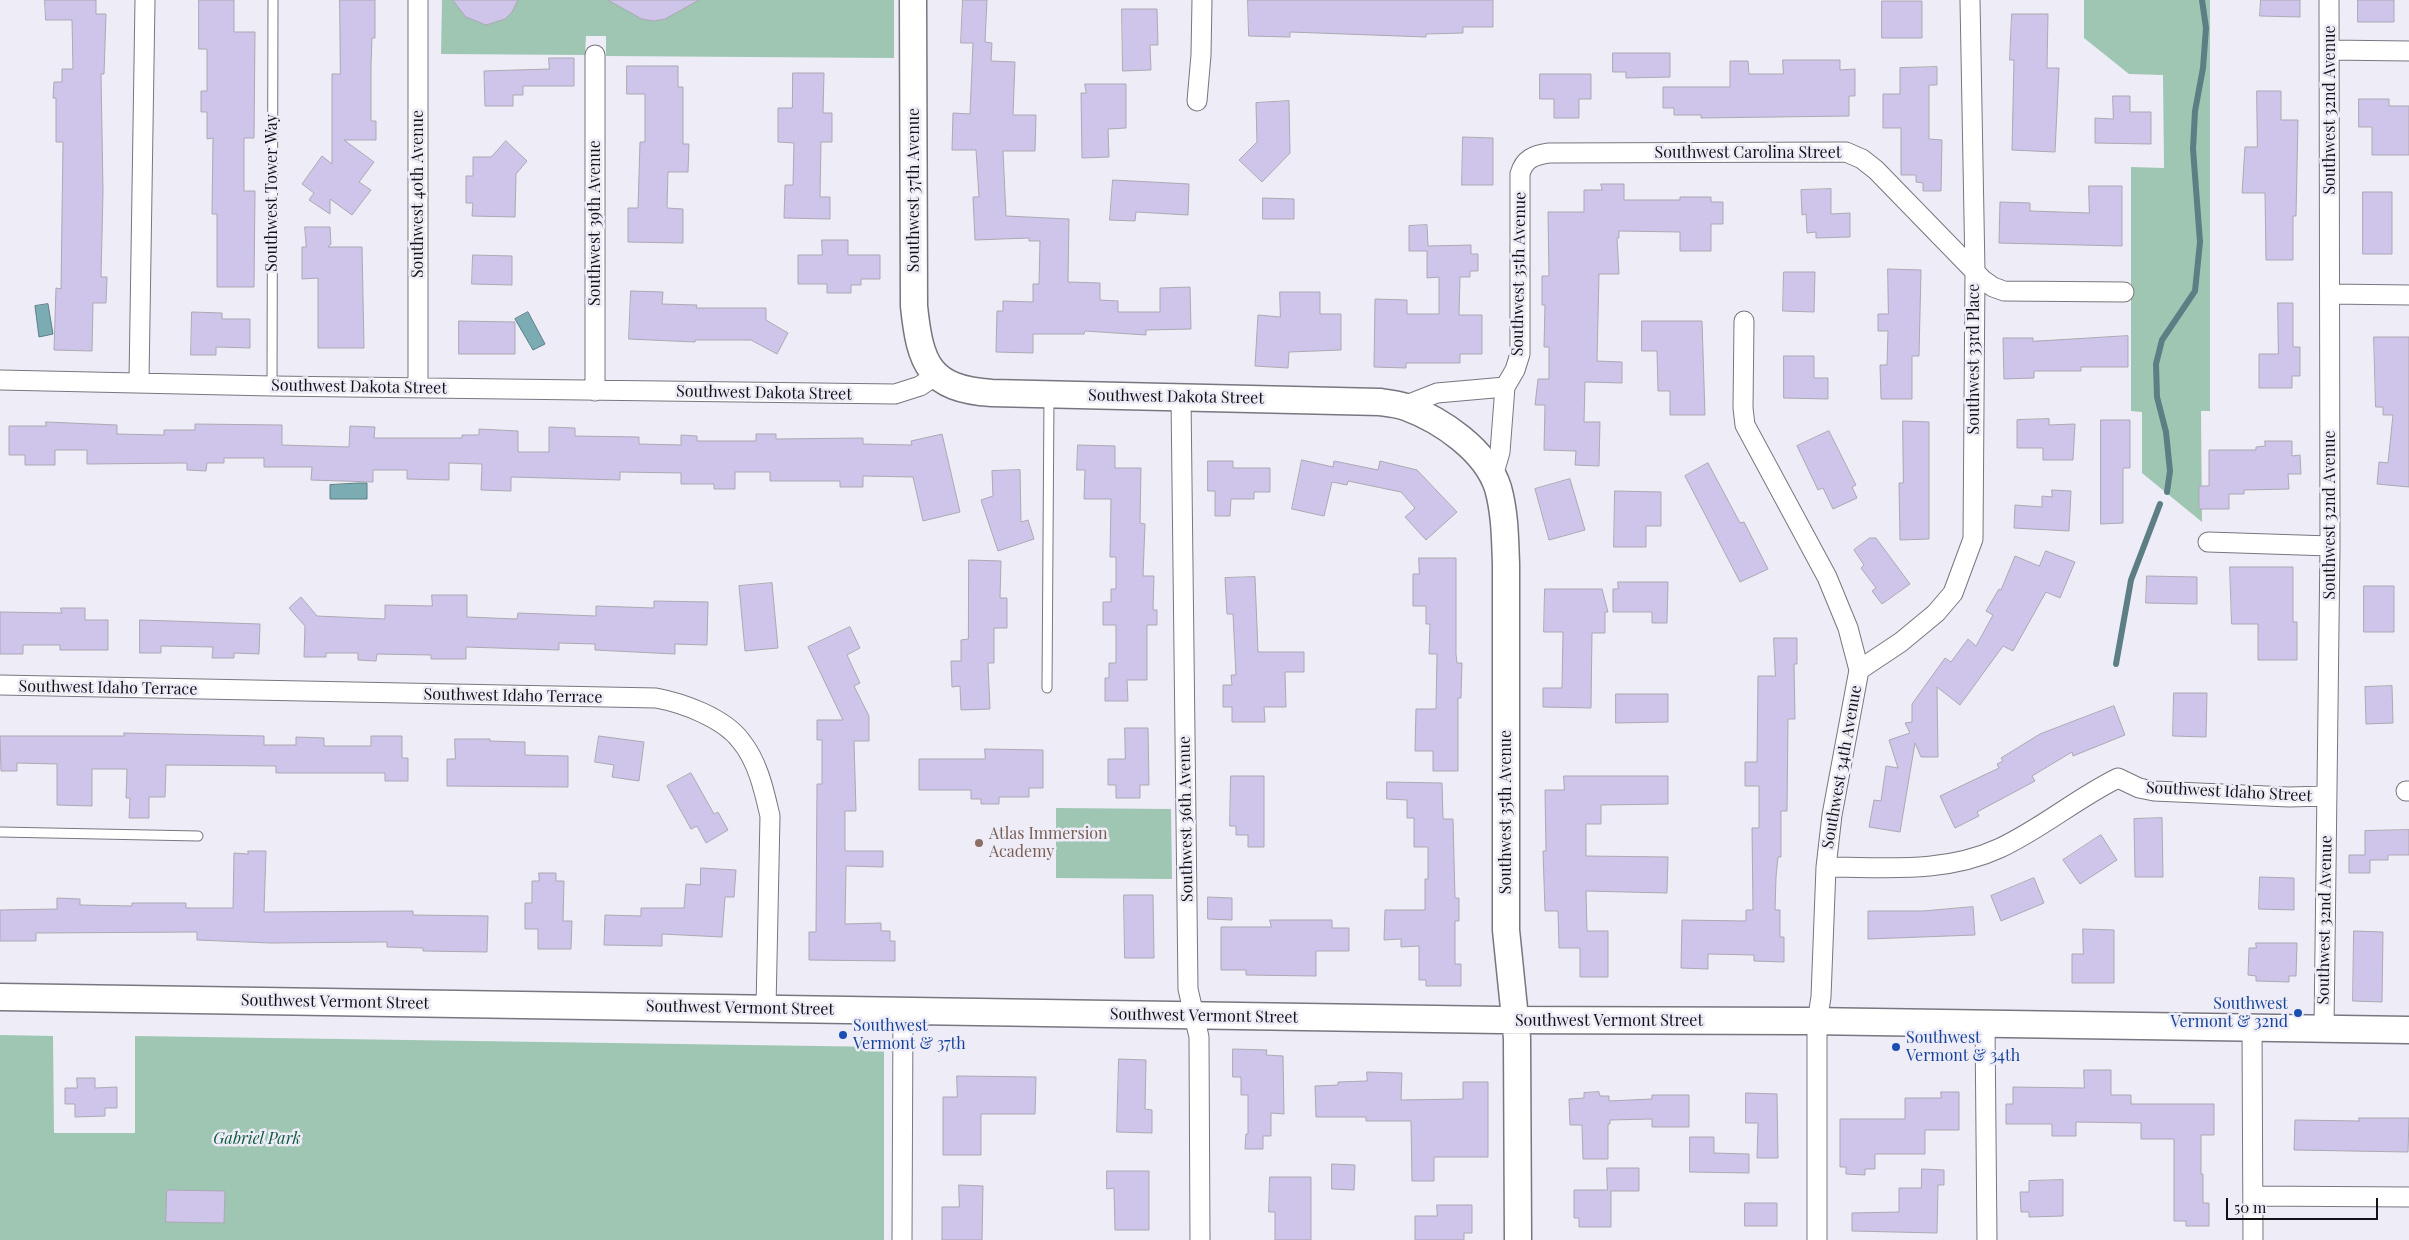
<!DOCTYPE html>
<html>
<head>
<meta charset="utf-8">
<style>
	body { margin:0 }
	#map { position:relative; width:2409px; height:1240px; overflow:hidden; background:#eeecf6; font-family:"Playfair Display",serif }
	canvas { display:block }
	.scale { position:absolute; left:2226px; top:1198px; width:152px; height:22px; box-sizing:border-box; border:2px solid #131216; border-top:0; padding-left:6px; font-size:15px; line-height:18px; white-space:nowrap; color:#131216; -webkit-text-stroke:4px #eeecf6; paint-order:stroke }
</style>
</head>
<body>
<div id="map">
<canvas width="2409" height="1240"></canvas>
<div class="scale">50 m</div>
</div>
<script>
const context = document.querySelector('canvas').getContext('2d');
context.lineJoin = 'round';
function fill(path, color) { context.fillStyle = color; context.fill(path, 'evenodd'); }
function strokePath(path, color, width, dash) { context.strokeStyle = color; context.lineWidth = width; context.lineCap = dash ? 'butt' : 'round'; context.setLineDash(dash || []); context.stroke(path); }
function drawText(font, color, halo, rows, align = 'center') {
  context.font = font + ' "Playfair Display",serif'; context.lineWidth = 5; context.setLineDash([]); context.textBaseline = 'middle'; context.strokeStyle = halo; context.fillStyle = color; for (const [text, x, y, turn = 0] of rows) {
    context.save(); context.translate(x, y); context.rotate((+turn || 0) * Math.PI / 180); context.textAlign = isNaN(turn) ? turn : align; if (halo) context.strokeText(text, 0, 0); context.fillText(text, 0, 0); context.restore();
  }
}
const green = new Path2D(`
	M442,0H894V58L606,56V36H586L585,55L441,54Z
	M2084,0H2210V411H2201L2202,522L2142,473V412L2131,411V167L2164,168L2163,75L2129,74L2084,38Z
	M1056,808L1171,809L1172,879L1056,878Z
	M0,1035L53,1036L54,1133H135V1036L884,1047V1240H0Z`);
const water = new Path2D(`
	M48,304L53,334L39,337L35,306Z
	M528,312L545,344L533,350L515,319Z
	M359,483H367V499H330V485Z`);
const stream = new Path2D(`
	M2167,492L2170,471L2166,432L2157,397L2156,364L2162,340L2195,291L2200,242L2193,149L2195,111L2203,68L2206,28L2202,0
	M2116,664L2131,580L2160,504`);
const building = new Path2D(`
	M45,0H96V14H106L104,74H101L103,192L101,277H107L106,303H93L92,351L54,350L56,288L61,289L63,142H56V98H53L54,82H62V69H73L72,20H46Z
	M199,0H234V32H255L254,138H244V191H255L254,287H217V214H212L213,138L207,139V112H201V91H207V49H199Z
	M340,0H375V38H372L371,66V121H376V140H344L374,162L359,182L371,190L352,215L330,199V214L309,200L314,193L302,184L322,156L332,164V74H340Z
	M453,0H518L512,12L505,19L486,25L466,17Z
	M608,0H699L665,19L654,21L642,19Z
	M963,0H987L985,42L992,43L991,61L1015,62L1013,115H1036L1035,151H1003L1006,216L1069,219L1068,282L1100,283V300L1118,301V312H1160V288L1190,287L1191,329L1146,330V335L1085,331L1084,334H1033V353L996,352L997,311H1003V301L1033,302V284H1039L1040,241H1029V238L975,240L973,197H979L976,150H952L953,113L970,114L973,43H961Z
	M1248,0H1493V27H1463V33L1426,34V37L1290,32V37L1249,36Z
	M2261,0H2300V17L2260,16Z
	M2358,0H2394V22H2358Z
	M1882,1H1922V38H1882Z
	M1122,9H1157L1158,45H1150L1151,70L1123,71Z
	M2012,14H2048L2047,68H2059L2055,152L2012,150L2014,60H2010Z
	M1613,53H1670V77L1626,78V72H1613Z
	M549,58H574V86H523V95H513V106H485L484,71L549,69Z
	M1783,60H1840V70L1855,69V96H1849V116L1701,118V115H1674V108H1663V87H1730V61H1748L1749,74H1783Z
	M627,66H678V87H683V144H689L688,172H668L667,208L683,209V243L628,242V208H638L640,142H645V94H627Z
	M1937,67V85H1929V139L1942,140L1941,191H1923V183L1916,182V175H1901V128H1883V94H1900V68Z
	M793,73H824L823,113H832V142H821L820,197H830V219L784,218L785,185H793L794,143L778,142V108H792Z
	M1540,74H1591V99H1579V118H1554V99H1540Z
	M1085,84H1126V128L1108,129L1109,157L1082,158L1081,93H1086Z
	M2257,91H2281V120H2298L2296,216H2293V260H2266L2265,193H2242L2245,147H2257Z
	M2113,96H2130V112H2151V144L2095,143V118L2113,119Z
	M2359,99H2389V106H2409V155H2372V127H2359Z
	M1289,101L1290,153L1262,182L1239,160L1257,142L1256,103Z
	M1463,137L1493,138V185H1462Z
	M506,141L527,161L516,174L515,217L472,216L473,203H466V176H473V157H491Z
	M1113,180L1189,184L1188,215L1136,212L1135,221L1110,220Z
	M1601,184H1624V200H1680V197H1711V202H1723V224H1711V251H1680V232L1619,231V238H1617L1619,274H1599L1597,361L1622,362V383L1585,382L1584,422H1600L1599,466L1575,465L1576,451L1544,450L1545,405H1535L1538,379H1549V347H1544L1545,305H1542V276H1549L1548,212H1584V190H1602Z
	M2089,186H2122V246L1999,243L2000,202L2030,203V211L2089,213Z
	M1831,189V214L1850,213V237L1816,238V232L1807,233L1806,214L1802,215L1801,190Z
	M2363,192H2392V254H2363Z
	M1263,198L1294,199V219H1263Z
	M1427,225L1428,246L1471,245V254H1478V271H1470V277H1460L1459,315H1482V354H1460V363H1406V368L1374,367L1375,299L1407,300V314H1439V277L1427,278V251H1409V226Z
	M305,227H330L331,244L328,247H362L364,348H318V278L302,279V247H306Z
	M822,240H848V255H880V279H861V285H851V293H827V284H798V255H822Z
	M473,255L512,256V285L472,284Z
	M1888,269L1921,270L1919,356H1912V399H1881L1880,365H1887L1888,331H1878V314H1888Z
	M1784,272H1815L1814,312L1783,311Z
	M631,291L663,292L662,304L697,305L696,308H766V320L788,333L777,354L751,340H695V342L629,339Z
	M1280,292H1320V314H1341V350L1289,352L1288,368L1255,366L1258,315L1280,317Z
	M2278,303H2293V347H2300V376H2292V388H2259V354H2278Z
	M192,312L222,313V319H250V348L216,347V355H191Z
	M459,321L515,322V354H459Z
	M1642,321H1702L1705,415H1670V391H1658L1657,351H1642Z
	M2128,336V367H2081V371H2034V378L2004,379L2003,338H2033V341Z
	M2374,337H2409V487L2377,484L2379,462L2388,463L2393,415H2383V407H2376Z
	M1784,356H1814V378H1828V399L1784,398Z
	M2049,419V425L2075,424L2073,460H2043V448H2017V420Z
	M2101,420H2130V468H2123V523L2101,524Z
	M1903,421L1929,422V539L1900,540L1899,483H1903Z
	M46,422L117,425V434L164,435V430H195V424L282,425V445L349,447L350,426L375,427L374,438H462V435H479V429L518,431V452H549V427L575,428V436L639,437V444L681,445V435L697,436V441H756V434H776V439L863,438V444L912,445L911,441L942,434L960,512L923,521L913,477L863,476V487H840V481H770V472H735V489H714V484H681V473L620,472V480L511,477V491L481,490L482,464L449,463V480L407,479V470H373V482L311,480L312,467H264V458H224V463H207L206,471L187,470V463L87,464V450H55V465H25V455H9V426H46Z
	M1829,431L1856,485L1852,487L1857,498L1833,509L1823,488L1818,490L1797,446Z
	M2265,441H2292V456L2300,455L2301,474H2288L2289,489L2244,490V494H2229V509H2199V486H2209V450H2256V447L2265,446Z
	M1078,445L1115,446V468H1141L1140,523L1145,524L1143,576H1154L1153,610H1157V625H1147V680H1127L1128,701H1105V678H1109V663H1116V625H1103V602H1111V589H1116V557H1110L1111,499H1084L1085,470H1077Z
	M1302,460L1333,467L1334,461L1378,470L1380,461L1417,470L1457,512L1426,540L1405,517L1415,508L1401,492L1348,481L1347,485L1332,482L1324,516L1292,509Z
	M1208,461H1233V468H1270V492H1254V499H1231L1230,516H1215V491H1208Z
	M1708,463L1740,523L1744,522L1768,569L1740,582L1685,476Z
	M1020,470L1021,522L1028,520L1034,539L998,551L981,500L993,496L992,471Z
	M1570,479L1585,530L1549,540L1535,489Z
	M2052,490L2071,491L2069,531L2014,528L2015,505L2042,507V496L2052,497Z
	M1615,491L1661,492V526H1646V547H1614Z
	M1870,538H1876L1910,584L1882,604L1872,591L1876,588L1861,568L1864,565L1854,550Z
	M2046,551L2075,562L2060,598L2046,592L2013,651L2003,646L1960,705L1937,687L1938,757H1921L1915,743L1900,832L1869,827L1874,800L1881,801L1886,766L1898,768L1889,740L1910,733L1905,723L1912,722V704L1945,658L1951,662L1968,639L1976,646L1993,615L1986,611L1999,589L2001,590L2015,556L2039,566Z
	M1419,558H1456V654L1457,663H1462L1461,698H1458V771H1433V751H1415L1416,709H1436L1437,654H1429L1430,624H1426V606H1413V574H1419Z
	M969,560L1001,561L1000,598H1007V628H994V663H988L990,709L961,710L960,686L952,687L951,661H961V640L968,639Z
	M2230,567H2293V622H2297V660H2258V624H2232Z
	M2147,576L2197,577V604L2146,603Z
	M1255,577L1258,652H1304V672H1285L1286,707H1264L1265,722H1232V707H1223V685H1232L1231,675H1236L1233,614H1227L1225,578Z
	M1618,582H1668L1667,623H1652V612H1613V589H1618Z
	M772,583L778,648L745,651L739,586Z
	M2364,586H2394V632H2364Z
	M1545,589H1602L1608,612H1605V633H1592L1591,708L1543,707V688H1562L1563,632H1544Z
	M432,595H467V617L517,619L518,613L596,616V606L654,608V601L708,602L707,645L675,644V654L595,650V644L559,643V650L466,647V659H431V655L377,654L376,661L358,660V653H326V657H304L305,626L289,608L301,597L317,616L385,619V605L432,606Z
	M61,608H85V620H108V650H60V645H23V654H0V612L61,613Z
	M140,620L260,624L259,654L234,653V658H212L213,647L161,646V653H140Z
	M850,627L860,648L847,655L860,683L854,686L869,716V741H854L856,811H845V851H883V867L846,866L845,924L881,923V931H890V941H895V961L809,960V932H816L817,784H822V740H817V720H843L808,647Z
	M1774,638H1797V664H1794L1795,719H1788L1787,811H1781V857H1778L1776,877L1775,910H1780V937H1784V962L1754,961V955L1708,954V969L1681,968L1682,920L1746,921V910H1753L1752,828H1759V786H1745V762H1757L1758,676H1775Z
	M2392,686L2393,723L2366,724L2365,687Z
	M2174,693H2207L2206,737L2173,736Z
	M1616,694H1668V722L1616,723Z
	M2114,706L2125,735L2073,756L2072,752L2032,776L2035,781L1977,812L1979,816L1955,828L1940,796L1999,768L1997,764L2003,761L2001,758L2040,734Z
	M1125,728H1148L1149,785H1140V798H1116V785H1108V759H1125Z
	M124,733L264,736V745H296V737L324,738V746H371V736H402V758H408V781H385V773H276V766L166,765L165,797H149V818H129L130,798H126L127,769H92V806L57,805V764L17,763V771H1L0,736H124Z
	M599,736L644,742L639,781L612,777L614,765L595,762Z
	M455,739H490V741L525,742V755L568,756V787L447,786V759H455Z
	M985,749L1043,750V788H1029V797H999V804H981V799H971V790H919V759H985Z
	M691,773L714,814L718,812L728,830L706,843L697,826L691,829L667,786Z
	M1231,776H1264V847H1248V835H1236V826H1230Z
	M1564,776H1668V804L1601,805V824H1586V856L1668,857L1667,893L1586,891L1587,931H1608V977H1580V948H1559L1558,911H1545L1543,851H1546L1545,790H1564Z
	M1387,782L1442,783L1443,819H1453L1455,898H1459V921H1455V964H1461V986H1426V980H1419V946L1401,947V939L1384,940L1385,910H1425V879H1428V847H1414V818H1407V800L1387,799Z
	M2162,818L2163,877H2135L2134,819Z
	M2409,830V855H2388V860H2370V873H2349V855H2365V831Z
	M2101,835L2117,860L2080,884L2063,860Z
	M248,851H266L264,912L413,911V915L488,916L487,952L423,951V948L387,947V942L270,943L197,940V932L36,933V941H0V910L57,909V898L80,899V905L132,906V903H186V908H233L234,853L248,854Z
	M701,868L736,870L734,897H725L722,937L662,934V946L604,945L605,915L641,916V908H684L686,884L700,885Z
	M539,873H556V881H564L563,921H572L571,949H538V929H525V903H532V881H539Z
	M2260,877L2294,878V910L2259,909Z
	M2034,878L2044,903L2001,921L1991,896Z
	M1124,895H1153L1154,958H1125Z
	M1208,897L1232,898V920L1208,919Z
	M1973,907L1975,935L1868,939V911H1923Z
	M1270,920H1332V928H1349V951H1316V976L1246,975V970H1221V927H1271Z
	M2083,929L2114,930V983H2072V954H2083Z
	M2354,931L2383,932L2382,1002L2353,1001Z
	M2256,943H2297L2296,976H2289V982L2256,981V976L2248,975L2249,948H2256Z
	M1233,1049L1267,1050L1266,1055L1283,1056L1284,1114L1271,1113V1136H1263V1149H1245L1246,1134H1248V1095H1241V1077H1233Z
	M1119,1059L1146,1060L1145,1109L1152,1110V1133L1117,1132Z
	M2084,1070H2111V1095H2131V1104H2214V1135H2201V1174H2203V1203H2209V1226H2186V1221H2174V1139H2141V1123L2076,1122V1136H2052V1124H2006V1104H2013V1087L2084,1088Z
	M1367,1072L1402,1073L1401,1100L1463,1099V1082H1488V1157H1434V1181H1412L1411,1121H1366V1117H1316L1315,1086L1338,1085V1082L1367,1081Z
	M957,1076L1036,1077L1035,1114H981V1155H943V1097H957Z
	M77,1078H95V1088L117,1087V1108H105V1116L75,1117V1104H65V1088H77Z
	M1599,1092L1600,1096H1609V1101L1652,1099V1095H1689V1127H1652V1119L1610,1120V1124H1608V1159H1583L1582,1125H1570L1569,1099L1584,1098V1093Z
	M1941,1092H1959V1130H1925V1154H1875V1169H1865V1175L1846,1174V1167H1840V1119H1905V1098H1941Z
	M1746,1093L1777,1094L1778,1158H1757L1758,1123H1746Z
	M2359,1118H2409L2408,1152L2294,1150L2295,1120L2359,1121Z
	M1690,1137H1714V1153L1749,1154V1173L1690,1172Z
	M1332,1164L1355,1165L1354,1190L1332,1189Z
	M1607,1168H1639V1191H1611V1227H1579V1218H1574V1190H1607Z
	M1922,1169L1944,1170V1185H1938L1937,1233L1852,1231V1213L1899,1212V1188H1921Z
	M1107,1171H1149V1230H1115L1114,1188L1107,1189Z
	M1270,1177H1311V1240H1275V1212H1269Z
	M2063,1180V1216L2029,1217V1212H2021L2020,1192H2029V1181Z
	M959,1185L983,1186L982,1240H942V1207H959Z
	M167,1190L225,1191L224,1223L166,1222Z
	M1745,1203H1777V1226H1745Z
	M1437,1205H1472V1233H1464V1240H1415V1216H1437Z`);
const lane = new Path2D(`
	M272,386L273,0
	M1047,688L1049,396
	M0,832L198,836`);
const street = new Path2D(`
	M2329,50L2409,51
	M595,55V391
	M1197,101L1201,55L1202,0
	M2330,294L2409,295
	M1744,321L1743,408L1745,425L1827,577L1848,628L1859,670L1832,815L1826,867L1821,997L1817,1022V1240
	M0,380L272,386L895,394L920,386L935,376
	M139,381L145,0
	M418,387V0
	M1181,397L1188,989L1199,1037L1200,1240
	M1404,406L1437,393L1505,387L1515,370L1520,354V174C1524,159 1534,155 1549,153L1846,152L1862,159L1876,170L1983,280L1993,287L2004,291L2124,292
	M1493,476L1500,452L1505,387
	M2208,542L2330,546
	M1859,670L1901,642L1936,613L1953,593L1973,539L1975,271L1970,0
	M0,685L656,698C683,703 724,718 741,741C758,762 764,790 770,816L766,1008
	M2406,791H2409
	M1826,867C1885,867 1944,874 2000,848C2041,829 2077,798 2118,778L2139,788L2154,791L2289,797L2327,796
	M1985,1025L1987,1240
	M2252,1028L2253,1240
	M2324,1029L2330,546L2329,0
	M2253,1196L2409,1197
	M902,1240L903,1011`);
const secondary = new Path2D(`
	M913,0L914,306C920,364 929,389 992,393L1380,402C1388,403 1398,404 1406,407C1441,420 1486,450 1498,488C1505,513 1505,538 1506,564V930L1517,1038L1518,1240
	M0,997L1500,1020L1808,1021L2409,1030`);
const markers = [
	[979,843,5,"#8d6e63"],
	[2298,1013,5,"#1a4fb4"],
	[843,1035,5,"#1a4fb4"],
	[1896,1047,5,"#1a4fb4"]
];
const streetNames = [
	["Southwest 32nd Avenue",2330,110,-90],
	["Southwest Carolina Street",1748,153],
	["Southwest 37th Avenue",914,190,-90],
	["Southwest Tower Way",272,193,-90],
	["Southwest 40th Avenue",418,194,-90],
	["Southwest 39th Avenue",595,223,-90],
	["Southwest 35th Avenue",1519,274,-89],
	["Southwest 33rd Place",1974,359,-90],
	["Southwest Dakota Street",359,387,1],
	["Southwest Dakota Street",764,393,1],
	["Southwest Dakota Street",1176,397,1],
	["Southwest 32nd Avenue",2330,515,-90],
	["Southwest Idaho Terrace",108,688,1],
	["Southwest Idaho Terrace",513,696,1],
	["Southwest 34th Avenue",1842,767,-80],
	["Southwest Idaho Street",2229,792,3],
	["Southwest 35th Avenue",1506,812,-90],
	["Southwest 36th Avenue",1186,819,-91],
	["Southwest 32nd Avenue",2325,920,-89],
	["Southwest Vermont Street",335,1002,1],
	["Southwest Vermont Street",740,1008,1],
	["Southwest Vermont Street",1204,1016,1],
	["Southwest Vermont Street",1609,1021]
];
const educationNames = [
	["Atlas Immersion",989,834],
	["Academy",989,852]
];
const transitNames = [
	["Southwest",2288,1004,"right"],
	["Vermont & 32nd",2288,1022,"right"],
	["Southwest",853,1026],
	["Vermont & 37th",853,1044],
	["Southwest",1906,1038],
	["Vermont & 34th",1906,1056]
];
const parkNames = [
	["Gabriel Park",257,1139]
];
fill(green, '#9ec6b3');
fill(water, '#7bacb3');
strokePath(water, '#5c7e84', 1);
strokePath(stream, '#5c7e84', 6);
fill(building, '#cfc4ea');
strokePath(building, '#aba9b2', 1);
strokePath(lane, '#78767f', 11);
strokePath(street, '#78767f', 21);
strokePath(secondary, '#78767f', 29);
strokePath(lane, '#fff', 9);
strokePath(street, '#fff', 19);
strokePath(secondary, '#fff', 26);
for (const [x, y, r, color] of markers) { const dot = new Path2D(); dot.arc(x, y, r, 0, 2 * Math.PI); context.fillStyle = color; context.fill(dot); strokePath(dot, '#eeecf6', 2); }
drawText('16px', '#131216', '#eeecf6', streetNames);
drawText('16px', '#785e54', '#eeecf6', educationNames, 'left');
drawText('16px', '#164399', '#eeecf6', transitNames, 'left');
drawText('italic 16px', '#0b5a40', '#eeecf6', parkNames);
</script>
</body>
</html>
